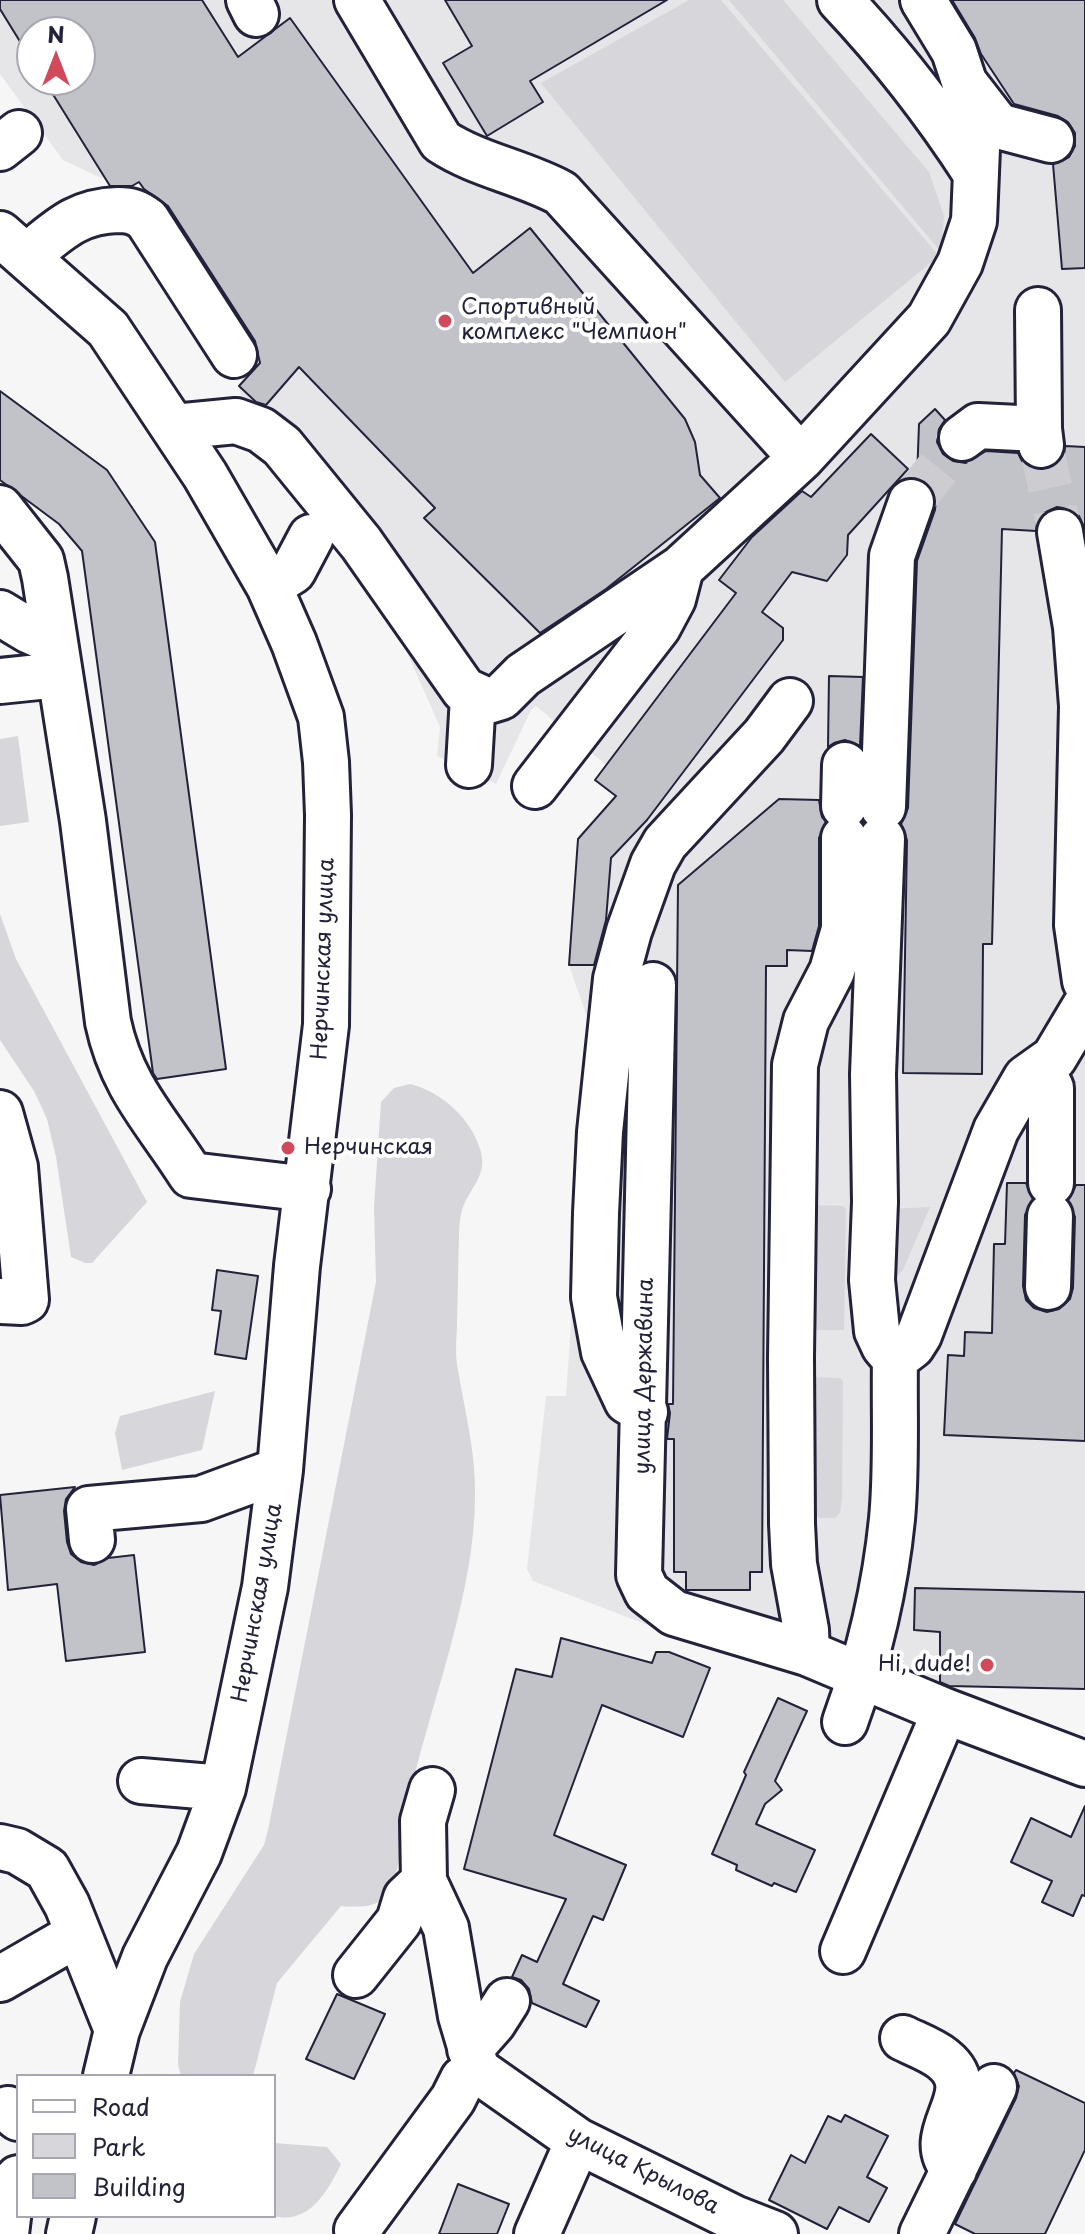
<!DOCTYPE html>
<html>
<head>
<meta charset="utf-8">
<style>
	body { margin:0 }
	#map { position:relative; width:1085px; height:2234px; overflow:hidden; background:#f6f6f7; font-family:"Playpen Sans",sans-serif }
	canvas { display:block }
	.legend { position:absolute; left:16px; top:2074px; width:260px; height:144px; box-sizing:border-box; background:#fff; border:2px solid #a7a7b1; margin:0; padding:10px 14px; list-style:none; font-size:24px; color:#22223b }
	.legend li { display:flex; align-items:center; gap:16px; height:40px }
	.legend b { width:40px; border:2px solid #a7a7b1 }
	.north { position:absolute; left:16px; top:16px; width:80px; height:80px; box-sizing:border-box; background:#fff; border:2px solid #a7a7b1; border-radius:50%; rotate:0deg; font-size:22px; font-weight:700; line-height:32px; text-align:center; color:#22223b }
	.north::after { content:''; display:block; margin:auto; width:28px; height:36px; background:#d1495b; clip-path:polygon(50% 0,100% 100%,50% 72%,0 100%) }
</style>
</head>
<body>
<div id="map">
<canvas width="1085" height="2234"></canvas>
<ul class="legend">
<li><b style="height:10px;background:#fff"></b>Road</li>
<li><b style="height:22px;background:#d7d7db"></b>Park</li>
<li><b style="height:22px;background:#c2c2c9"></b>Building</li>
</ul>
<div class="north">N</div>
</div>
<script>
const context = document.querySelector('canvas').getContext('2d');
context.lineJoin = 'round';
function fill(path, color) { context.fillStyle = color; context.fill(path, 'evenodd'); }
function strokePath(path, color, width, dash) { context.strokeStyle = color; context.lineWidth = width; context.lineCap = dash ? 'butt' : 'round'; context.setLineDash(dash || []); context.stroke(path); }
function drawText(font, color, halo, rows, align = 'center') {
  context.font = font + ' "Playpen Sans",sans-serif'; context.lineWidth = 8; context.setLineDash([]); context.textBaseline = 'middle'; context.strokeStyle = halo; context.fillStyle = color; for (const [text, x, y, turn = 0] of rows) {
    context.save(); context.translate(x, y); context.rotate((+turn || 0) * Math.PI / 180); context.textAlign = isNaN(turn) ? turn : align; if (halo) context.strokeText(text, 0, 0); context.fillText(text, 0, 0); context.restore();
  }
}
const built = new Path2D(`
	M0,0H1085V1689L940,1685L746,1609L726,1655L533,1581L527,1569L546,1396H566L591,1029L569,965L578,839L616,796L595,780L606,765L536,706L531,710L496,784L437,756L440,727L396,628L252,443L239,386L261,360L256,356L280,340L150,145L101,178L63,160L0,74ZM32,32H80V80H32Z`);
const green = new Path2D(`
	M689,0H721L939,256L785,382L541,83Z
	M729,0H783L929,172L944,216L941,252Z
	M18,736L29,822L0,826V739Z
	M0,914L16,959L147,1202L92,1263H85L71,1257L56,1157L47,1119L34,1091L0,1040Z
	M410,1084C442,1092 472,1119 481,1152C487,1175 471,1187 463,1207C460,1216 459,1228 459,1237C458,1265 458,1293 457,1322C457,1335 455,1350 457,1364C464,1408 476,1451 475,1496C475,1592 433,1696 411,1790C404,1820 403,1864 389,1891C380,1909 358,1907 341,1906L277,1983L253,2076H181L178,2064L180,2002L194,1954L264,1845L268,1830L376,1282L374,1207L381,1102L394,1088Z
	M814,1205L842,1206L846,1208L844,1330H811Z
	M930,1207L903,1270L898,1275H891L890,1209Z
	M812,1377L840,1378L843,1381L842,1499L840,1513L835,1518H820L813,1515Z
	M215,1391L202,1450L122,1470L115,1433L120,1416Z
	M274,2143L327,2147L341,2164C328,2191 309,2225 274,2216Z`);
const building = new Path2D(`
	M0,0H202L238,57L290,18L473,273L530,228L685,419L695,442L700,475L720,498L606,589L540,633L424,518L435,508L299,367L266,405L256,402L239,386L260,363L255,341L168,206L144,189L139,182L132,186H110L44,80H80V32H32V61L0,9Z
	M445,0H667L530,81L543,102L487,136L443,63L472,46Z
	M952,0H1085V268L1062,269L1053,164L1069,157L1075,146V133L1068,122L1058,116L1014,104L981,54L975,38Z
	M0,391L107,470L155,542L226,1069L157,1079L153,1073L82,551L59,524L0,480Z
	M935,409L945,420L939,429L937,442L943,454L953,461L966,463L986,451L1018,453L1022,461L1031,468L1043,470L1057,464L1064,455L1065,446L1085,447V530L1079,516L1069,509L1057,507L1044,513L1037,523L1036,531L1002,529L992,944H983L982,1074L903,1073L907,840L901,824L908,808L917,561L935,510L936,498L929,485L917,478L919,424Z
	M871,434L908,469L848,535L847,555L827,581L792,572L762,612L783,628V640L647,820L611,858L606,920L594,965H569L578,839L616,796L595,780L736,593L719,580L752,537L802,491L811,497Z
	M829,676L863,677L860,746L845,740L834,743L828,747Z
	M779,799L819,800L822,817L826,822L819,838V926L812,951L787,950V966H766L762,1572H750V1590H686V1572H674V1439H667L670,1413L668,1404H673L678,885Z
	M1007,1183H1026L1033,1199L1025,1215L1023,1286L1026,1300L1034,1308L1047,1312L1059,1309L1070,1299L1073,1288L1075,1217L1068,1200L1076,1185H1085V1441L944,1435L948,1355L964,1356L965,1332L992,1333L994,1244H1005Z
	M217,1270L258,1276L246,1359L215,1354L221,1311L212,1310Z
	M75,1487L66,1499L64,1511L67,1542L71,1554L81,1562L94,1565L108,1558L134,1555L145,1652L66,1661L57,1584L8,1590L0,1495Z
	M915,1588L1085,1592V1689L949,1686L940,1682V1632L914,1630Z
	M561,1638L652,1663L656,1652H669L710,1668L683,1737L602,1705L554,1835L626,1865L603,1920L593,1916L563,1984L599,2001L586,2027L532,2003L529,1989L521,1980L512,1977L522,1955L537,1962L566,1899L464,1869L516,1669L552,1677Z
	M778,1698L807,1711L775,1781L782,1790L765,1804L756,1824L815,1850L796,1892L774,1883L772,1886L736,1870L737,1865L712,1854L746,1775L744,1772Z
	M1085,1806V1896L1082,1895L1073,1916L1042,1902L1052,1881L1011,1862L1031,1818L1071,1837Z
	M337,1994L385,2014L354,2079L306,2059Z
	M1016,2070L1085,2103V2150L1045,2234H975L955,2224L1016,2098L1019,2086L1014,2073Z
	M845,2115L888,2136L867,2177L887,2188L869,2222L839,2207L827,2229L769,2200L791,2155L805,2163L828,2116L841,2122Z
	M458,2184L509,2204L497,2234H439Z`);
const minorTunnel = new Path2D(`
	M1041,445L1060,532
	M911,502L962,438`);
const minor = new Path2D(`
	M249,0L256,14
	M357,0L441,141C477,165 522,172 561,193L801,458
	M840,0C891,54 936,112 976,174
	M967,86L998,126L1051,140
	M0,148L19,133
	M0,234L108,329L205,475L269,586L294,643L321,717L326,762L328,815L326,1025L297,1266L280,1470L265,1587L223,1788L199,1853L145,1957L117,2030L106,2076
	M27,256C58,231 76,211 118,210C130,210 137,212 147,220L234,355
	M1038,310L1039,429L1041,445
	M174,427L236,421L261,430L282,446L361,543L464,690L488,701L501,697L523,675L681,568L801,458L929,319L960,263L974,221L978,124L954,51L923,0
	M962,438L978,426L1039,429
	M0,508L41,560L45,578L83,821L108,1022C122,1088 157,1121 191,1175L308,1189
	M1060,532L1076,627L1082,706L1077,925L1085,981
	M269,586L293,571L311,537
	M0,613L28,630L53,641
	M0,681L58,675
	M469,765L473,697
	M535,786L658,627L673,599L681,568
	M844,806L845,765
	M883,807L892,556L911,502
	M882,839L873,1074L875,1202L872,1280L877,1331L884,1346L895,1359
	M653,985L639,1575L647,1592L674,1613L807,1653L945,1711L1085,1764
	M1041,1069L1051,1088V1183
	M0,1113L15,1167L26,1300L22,1302L0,1301
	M1048,1287L1050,1216
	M645,1412L627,1401L604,1352L594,1297L596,1213L600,1132L616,979L629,931L653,864L665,843L764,736L790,701
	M92,1540L89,1509L201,1499L280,1470
	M807,1653L806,1630L794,1564L792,1524L791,1357L795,1065L806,1021L832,971L844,929V838
	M845,1722C869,1656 885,1589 892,1519C897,1466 894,1412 895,1359L912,1346L919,1335L996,1130L1026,1078L1054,1058L1085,1006
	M141,1781L223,1788
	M432,1790L423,1821L424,1881L446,1928L461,2016L477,2070
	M0,1847L17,1851L47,1869L67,1905L117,2030
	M843,1951L945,1711
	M356,1975L399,1921L406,1898L424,1881
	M0,1979L78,1934
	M903,2038C915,2044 932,2050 943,2059C987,2094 919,2131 954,2170
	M470,2049L493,2023L507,2001
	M477,2070L578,2141L734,2218L775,2234
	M8,2109L18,2118
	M357,2230L453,2099L463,2079L477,2070
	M6,2234L9,2209L18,2178
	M69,2234L73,2216
	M537,2234L578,2141
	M922,2234L994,2087`);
const markers = [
	[445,321,8,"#d1495b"],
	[288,1148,8,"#d1495b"],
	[987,1665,8,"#d1495b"]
];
const poiNames = [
	["Спортивный",461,308],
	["комплекс \"Чемпион\"",461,333],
	["Нерчинская",304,1148],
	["Hi, dude!",971,1665,"right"]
];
const streetNames = [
	["Нерчинская улица",324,959,-88],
	["улица Державина",645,1376,-89],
	["Нерчинская улица",258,1603,-80],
	["улица Крылова",643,2171,27]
];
fill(built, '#e6e6e9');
fill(green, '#d7d7db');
fill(building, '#c2c2c9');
strokePath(building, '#22223b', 2);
strokePath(minorTunnel, '#ccccd1', 44, [44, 22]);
strokePath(minor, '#22223b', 50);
strokePath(minor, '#fff', 44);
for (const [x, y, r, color] of markers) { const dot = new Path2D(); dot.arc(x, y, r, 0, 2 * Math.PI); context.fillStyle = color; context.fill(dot); strokePath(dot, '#fff', 3); }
drawText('22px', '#22223b', '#fff', poiNames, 'left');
drawText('22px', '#22223b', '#fff', streetNames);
</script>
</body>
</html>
